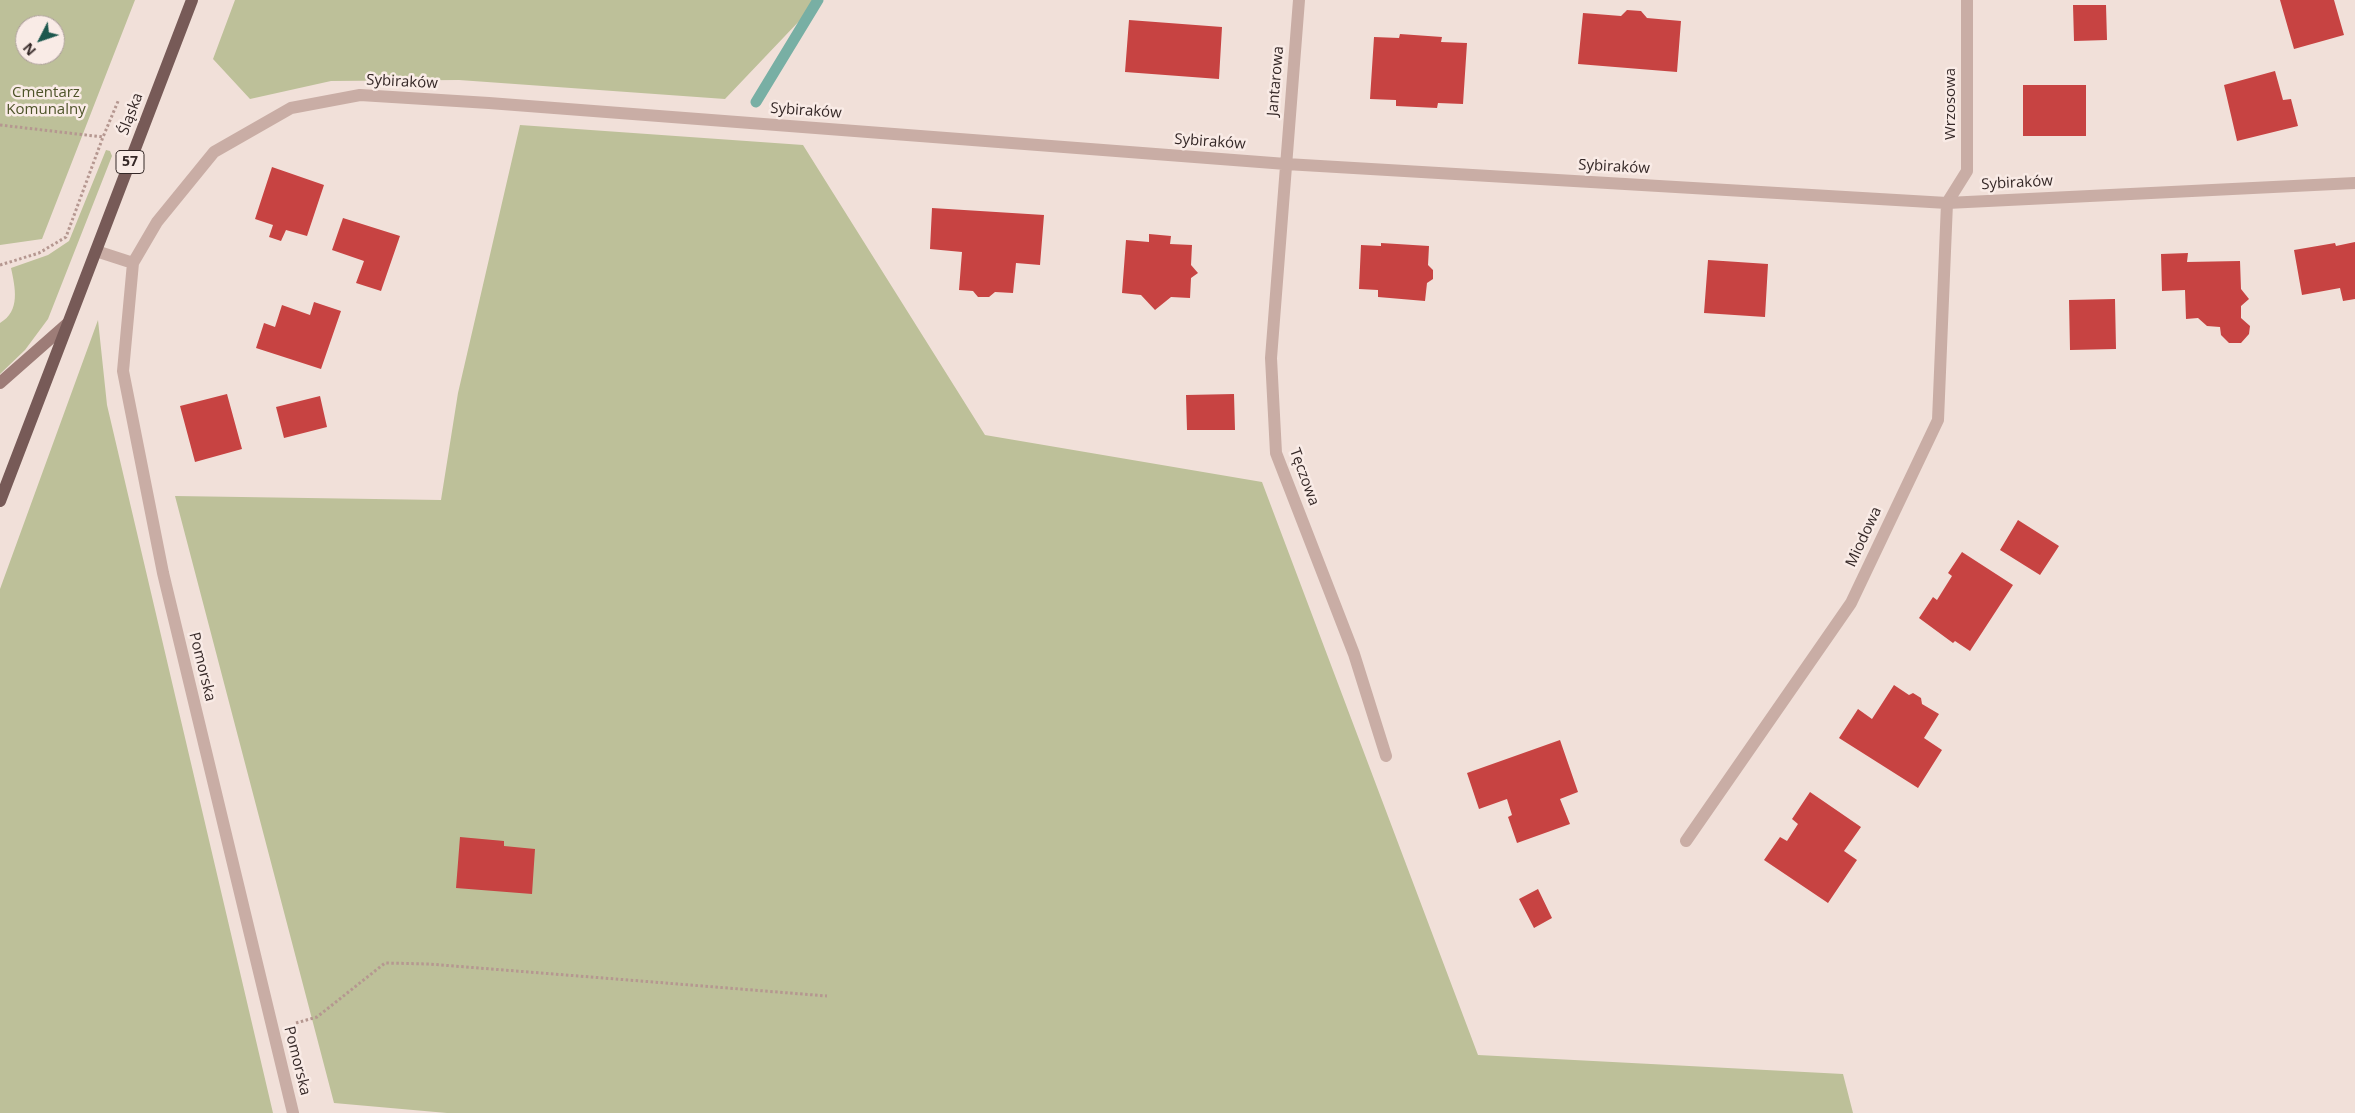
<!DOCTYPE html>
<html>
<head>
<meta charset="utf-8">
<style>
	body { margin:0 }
	#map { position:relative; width:2355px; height:1113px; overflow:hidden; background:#f1e0d9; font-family:"Open Sans",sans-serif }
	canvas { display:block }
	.north { position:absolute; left:15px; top:15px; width:50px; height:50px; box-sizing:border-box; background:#f9ebe6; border:1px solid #ab9d9a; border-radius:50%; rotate:229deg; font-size:14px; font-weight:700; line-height:20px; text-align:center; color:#352827 }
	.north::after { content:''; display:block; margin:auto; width:18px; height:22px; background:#1c574d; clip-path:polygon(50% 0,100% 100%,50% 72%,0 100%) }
</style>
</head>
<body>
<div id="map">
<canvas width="2355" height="1113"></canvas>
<div class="north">N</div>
</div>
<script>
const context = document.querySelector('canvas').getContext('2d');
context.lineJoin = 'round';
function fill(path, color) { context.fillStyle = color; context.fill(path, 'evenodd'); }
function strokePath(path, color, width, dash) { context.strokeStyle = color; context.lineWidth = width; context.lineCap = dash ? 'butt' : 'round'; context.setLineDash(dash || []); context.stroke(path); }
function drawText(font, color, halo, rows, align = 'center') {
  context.font = font + ' "Open Sans",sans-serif'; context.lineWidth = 5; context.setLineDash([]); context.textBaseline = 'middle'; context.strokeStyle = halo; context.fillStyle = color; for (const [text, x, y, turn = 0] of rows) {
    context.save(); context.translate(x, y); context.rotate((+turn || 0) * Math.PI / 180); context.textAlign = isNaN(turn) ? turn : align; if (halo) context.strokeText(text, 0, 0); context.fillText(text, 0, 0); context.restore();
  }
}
const green = new Path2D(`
	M0,0H135L42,239L0,245ZM25,25H55V55H25Z
	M235,0H817L804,16L725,99L459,80L331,81L250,99L213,59Z
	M520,125L803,145L985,435L1262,482L1478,1055L1843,1074L1853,1113H447L334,1103L175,496L441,500L458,393Z
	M106,150L110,151L112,156L48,319L25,350L0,374V323C21,311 15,287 11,268L48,255L69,241Z
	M98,320L107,405L273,1113H0V589Z`);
const stream = new Path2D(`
	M756,102L818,0`);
const building = new Path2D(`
	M2280,0H2334L2344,35L2294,49Z
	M2073,5H2106L2107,40L2074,41Z
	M1627,10L1641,11L1647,18L1681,21L1677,72L1578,64L1583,13L1621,16Z
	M1129,20L1222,27L1219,79L1125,72Z
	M1400,34L1442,37L1441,42L1467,43L1463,104L1438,103L1437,108L1396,106V100L1370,99L1374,37L1399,38Z
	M2275,71L2283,100L2291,99L2298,126L2237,141L2224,85Z
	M2023,85H2086V136H2023Z
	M272,167L324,185L307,236L286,230L281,241L269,237L273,225L255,219Z
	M932,208L1044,215L1040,265L1016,263L1013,293L995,292L989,297H978L973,291L959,290L962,252L930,249Z
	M343,218L400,236L381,291L356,283L364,261L332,250Z
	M1149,234L1171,236L1170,244L1192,245L1191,265L1198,273L1191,278L1190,298L1171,297L1155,310L1141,295L1122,293L1126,240L1149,242Z
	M2355,242V299L2343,301L2340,288L2302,295L2294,250L2335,243L2336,246Z
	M1381,243L1429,246L1428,265L1433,270V279L1427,283L1425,301L1378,297V290L1359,289L1361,245L1381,246Z
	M2188,253L2187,262L2240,261L2241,289L2249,299L2241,306V318L2250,326L2249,334L2241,343H2229L2221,335L2220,327L2207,326L2198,318L2186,319L2185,290L2162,291L2161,254Z
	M1708,260L1768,264L1765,317L1704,313Z
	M2115,299L2116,349L2070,350L2069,300Z
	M314,302L341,311L321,369L256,348L264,323L275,327L282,305L310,315Z
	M227,394L242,449L195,462L180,406Z
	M1234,394L1235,430H1187L1186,395Z
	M320,396L327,427L284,438L276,407Z
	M2018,520L2059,546L2040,575L2000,550Z
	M1962,552L2013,585L1970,651L1955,641L1953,643L1919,618L1933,597L1937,600L1952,576L1948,573Z
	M1894,685L1909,695L1913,693L1921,698L1922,704L1939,714L1924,738L1942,750L1918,788L1839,738L1858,709L1872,719Z
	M1560,740L1578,792L1560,799L1570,824L1517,843L1508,817L1512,815L1507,799L1479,809L1467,773Z
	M1810,792L1861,827L1844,851L1857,860L1828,903L1764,860L1780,837L1787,841L1798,824L1792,819Z
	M460,837L504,841V846L535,849L532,894L456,888Z
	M1538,889L1552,918L1534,928L1519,899Z`);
const path = new Path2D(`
	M0,125L103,137L119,99
	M0,265L39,253L66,237L103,137
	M296,1023L317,1017L385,963L429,964L827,996`);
const lane = new Path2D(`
	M1947,203L1967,171V0`);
const street = new Path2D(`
	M1299,0L1271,358L1276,453L1354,654L1386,756
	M96,251L133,263L123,371L163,573L293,1113
	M133,263L157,222L214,152L291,108L360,95L489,103L1286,164L1947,203L2355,183
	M1686,841L1851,603L1938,420L1947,203`);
const secondary = new Path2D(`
	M0,383L67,324`);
const primary = new Path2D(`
	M0,501L192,0`);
const shields = [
	[130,162,28]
];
const shieldNames = [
	["57",130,162]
];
const streetNames = [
	["Jantarowa",1276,81,-85],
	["Sybiraków",402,82,3],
	["Wrzosowa",1951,104,-90],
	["Sybiraków",806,111,4],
	["Śląska",131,114,-69],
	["Sybiraków",1210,142,4],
	["Sybiraków",1614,167,3],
	["Sybiraków",2017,183,-3],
	["Tęczowa",1304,477,70],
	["Miodowa",1864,537,-65],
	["Pomorska",202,667,76],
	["Pomorska",297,1061,76]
];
const parkNames = [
	["Cmentarz",46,93],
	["Komunalny",46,110]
];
fill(green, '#bdc099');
strokePath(stream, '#78afa4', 11);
fill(building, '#c74342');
strokePath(path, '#b59790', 3, [2.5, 2.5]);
strokePath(lane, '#c9ada5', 12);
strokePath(street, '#c9ada5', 12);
strokePath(secondary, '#9d7c77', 12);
strokePath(primary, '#775a57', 12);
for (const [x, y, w] of shields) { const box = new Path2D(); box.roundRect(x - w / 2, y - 11.5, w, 23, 4); context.fillStyle = '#f9ebe6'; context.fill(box); strokePath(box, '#352827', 1); }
drawText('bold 14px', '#352827', null, shieldNames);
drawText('15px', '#352827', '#f9ebe6', streetNames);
drawText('15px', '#4e542a', '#f9ebe6', parkNames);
</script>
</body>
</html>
